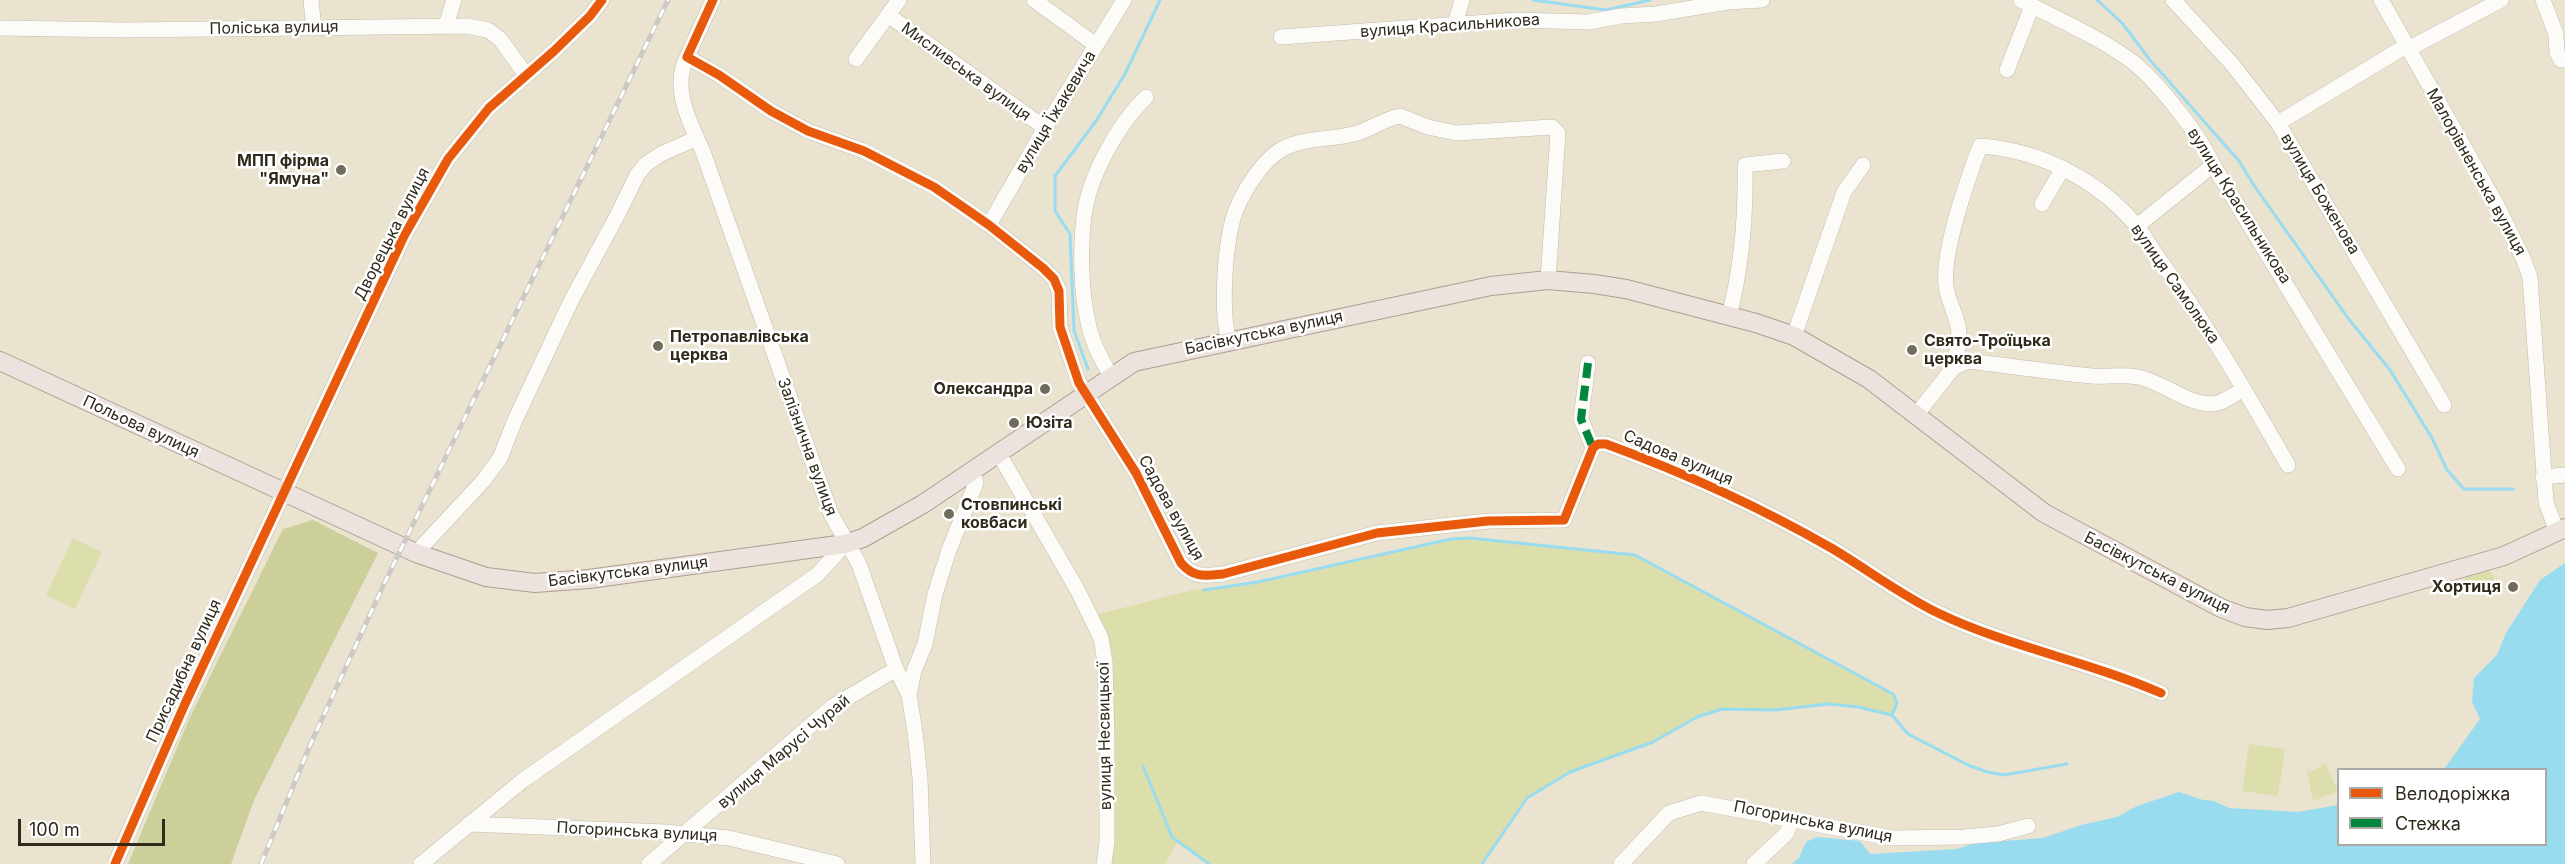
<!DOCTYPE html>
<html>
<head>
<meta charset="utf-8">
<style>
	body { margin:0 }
	#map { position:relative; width:2565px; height:864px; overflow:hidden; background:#eae3cf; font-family:Inter,sans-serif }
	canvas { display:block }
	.legend { position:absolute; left:2337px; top:768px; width:210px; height:78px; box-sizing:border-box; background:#fff; border:2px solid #acaaa4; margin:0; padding:8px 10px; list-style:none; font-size:18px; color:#2f2a1c }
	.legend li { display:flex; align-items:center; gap:12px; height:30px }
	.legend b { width:30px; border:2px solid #acaaa4 }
	.scale { position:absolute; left:18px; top:819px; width:147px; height:27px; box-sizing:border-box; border:3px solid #2f2a1c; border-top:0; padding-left:8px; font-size:18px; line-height:21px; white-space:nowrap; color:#2f2a1c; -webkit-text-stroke:4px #fff; paint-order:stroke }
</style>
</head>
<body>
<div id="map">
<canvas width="2565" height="864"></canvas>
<ul class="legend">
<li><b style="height:8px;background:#e8590c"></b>Велодоріжка</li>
<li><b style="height:8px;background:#00873e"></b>Стежка</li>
</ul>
<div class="scale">100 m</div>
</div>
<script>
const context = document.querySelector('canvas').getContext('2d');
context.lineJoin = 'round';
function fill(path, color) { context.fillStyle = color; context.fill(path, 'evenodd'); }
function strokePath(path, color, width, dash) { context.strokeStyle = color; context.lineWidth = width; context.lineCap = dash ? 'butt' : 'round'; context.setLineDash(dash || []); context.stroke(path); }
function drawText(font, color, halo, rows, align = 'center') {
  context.font = font + ' Inter,sans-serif'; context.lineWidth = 5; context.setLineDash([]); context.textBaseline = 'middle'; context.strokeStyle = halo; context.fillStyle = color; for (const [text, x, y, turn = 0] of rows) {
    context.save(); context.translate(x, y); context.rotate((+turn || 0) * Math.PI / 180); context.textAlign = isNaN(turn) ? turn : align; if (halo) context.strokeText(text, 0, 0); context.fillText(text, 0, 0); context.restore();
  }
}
const green = new Path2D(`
	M73,538L102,552L75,609L46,595Z
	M1469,538L1635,555L1893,694L1897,703L1892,715L1858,707L1828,704L1775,710L1722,709L1697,717L1653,742L1570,772L1527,798L1482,864H1209L1177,842L1165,864H1104L1107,711L1091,616L1193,590L1258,582L1451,539Z
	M2489,568L2494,577L2492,589C2482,595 2470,591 2462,583L2468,575Z
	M2249,744L2285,749L2278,796L2242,791Z
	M2325,763L2338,791L2313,801L2307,770L2311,772Z`);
const forest = new Path2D(`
	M313,520L378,553L254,800L231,864H128L190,717L283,529Z`);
const water = new Path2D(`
	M2565,563V864H1792L1799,858L1806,842L1817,837L1860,841L1870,854L1956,849L1976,843L2043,838L2081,825L2117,817L2137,806L2179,792L2203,800L2214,801L2229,808L2298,812L2338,805V844H2546V770L2444,769L2480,719L2472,702L2474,678L2497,655L2506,633L2540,580Z`);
const stream = new Path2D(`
	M1533,0L1606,10L1650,0
	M2097,0L2122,23L2150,60L2239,161L2255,187L2348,318L2390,370L2432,438L2447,470L2464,489H2513
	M1088,369L1074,331L1070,234L1055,211V176L1096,121L1125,74L1160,0
	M1204,590L1258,582L1451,539L1469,538L1635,555L1893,694L1897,703L1892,715
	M1143,766L1172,837L1209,864
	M1482,864L1527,798L1570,772L1653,742L1697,717L1722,709L1775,710L1828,704L1858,707L1892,715L1908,734L1968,765L1987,772L2004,775L2067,764`);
const minor = new Path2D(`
	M311,0L314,28
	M713,0L687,57L719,75L771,111L808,131L864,151L934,187L989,225L1043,268L1054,279L1059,291L1060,327L1079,383L1136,473L1181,563C1194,578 1204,576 1223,574L1377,533L1488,521L1564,520L1593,448L1598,444H1606C1685,473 1760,507 1833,549C1868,570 1901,595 1938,613C2009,647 2088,661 2161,693
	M1034,0L1096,45
	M2021,0C2057,19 2097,36 2130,60C2155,78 2201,136 2213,165L2398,469
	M2173,0L2232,64L2278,123L2444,405
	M2381,0L2498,207L2523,258L2530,277L2546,502L2557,532
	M2543,0L2556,34L2557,53L2561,60H2565
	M888,15L1045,128
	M1455,24L1462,0
	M446,25L454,0
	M0,28L125,30L466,26L488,30L500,39L526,75
	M1281,37L1516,20L1588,22L1621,16L1656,14L1728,2L1762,0
	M2408,49L2501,0
	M687,57C671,89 690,122 703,152L831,514L859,564L896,669L909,695L915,732L920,778L923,864
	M856,59L899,0
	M2007,70L2032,6
	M2278,123L2406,46
	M2042,204L2063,168
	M989,225L1045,128L1124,0
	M2137,226L2213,165
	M1729,316C1742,266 1746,217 1745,165L1783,161
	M1794,336L1844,192L1863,165
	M1229,341C1220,311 1225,238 1236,210C1244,190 1261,163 1279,151C1300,137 1330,140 1354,134C1370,130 1384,119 1400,116L1428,127L1456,133L1552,127L1558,133L1548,280
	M1588,363L1581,419L1593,448
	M1954,367C1956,354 1961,339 1958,326C1955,312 1948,300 1946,286C1942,252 1968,178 1980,146C2039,150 2097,179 2136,225C2144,235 2151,248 2159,259C2207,324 2247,394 2288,465
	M1111,376C1102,361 1091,340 1088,322C1081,292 1080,248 1084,217C1088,178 1118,124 1146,97
	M1916,415L1954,367L1969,361C2010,366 2051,372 2092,376C2107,377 2123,374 2138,377C2164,382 2183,403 2211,404C2223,404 2233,394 2244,389
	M999,454L1078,591L1101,638L1105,662L1107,738V841L1104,864
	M2543,477L2565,475
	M416,553L484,480L500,458L515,420L571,301L618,214L637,175L646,164L661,154L697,138
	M909,695L914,671L925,644L935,594L949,550L976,483L972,472
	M469,824L665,832L729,838L837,864
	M115,864L184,706L404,236L448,159L489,108L554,51L590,16L602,0
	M421,864L522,781L818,574L845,544
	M649,864L832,707L896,669
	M1621,864L1669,813L1701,803L1891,838L1964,837L1998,834L2028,826
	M1754,864L1786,834L1792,820`);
const major = new Path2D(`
	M0,361L416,553L486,577L535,583L589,579L845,544L863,538L923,504L1134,362L1491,286L1548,280L1594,284L1626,289L1756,323L1794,336L1869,379L2044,513L2221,608L2245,617L2267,620L2288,618L2504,556L2565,528`);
const rail = new Path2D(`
	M261,864L311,743L384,584L668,0`);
const quiet = new Path2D(`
	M1588,363L1581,419L1593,448`);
const cycleway = new Path2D(`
	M713,0L687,57L719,75L771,111L808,131L864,151L934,187L989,225L1043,268L1054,279L1059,291L1060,327L1079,383L1136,473L1181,563C1194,578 1204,576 1223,574L1377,533L1488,521L1564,520L1593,448L1598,444H1606C1685,473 1760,507 1833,549C1868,570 1901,595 1938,613C2009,647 2088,661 2161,693
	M115,864L184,706L404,236L448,159L489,108L554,51L590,16L602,0`);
const markers = [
	[341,170,6,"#706b5b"],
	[658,346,6,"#706b5b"],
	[1912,350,6,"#706b5b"],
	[1045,389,6,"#706b5b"],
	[1014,423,6,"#706b5b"],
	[949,514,6,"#706b5b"],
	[2513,587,6,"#706b5b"]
];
const streetNames = [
	["вулиця Красильникова",1450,26,-4],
	["Поліська вулиця",274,28,-1],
	["Мисливська вулиця",966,72,36],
	["вулиця Їжакевича",1056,112,-59],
	["Малорівненська вулиця",2476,172,61],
	["вулиця Боженова",2320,194,59],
	["вулиця Красильникова",2239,206,58],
	["Дворецька вулиця",392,234,-63],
	["вулиця Самолюка",2175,284,55],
	["Басівкутська вулиця",1264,333,-12],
	["Польова вулиця",141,427,25],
	["Залізнична вулиця",807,447,70],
	["Садова вулиця",1678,458,23],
	["Садова вулиця",1171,508,61],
	["Басівкутська вулиця",628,572,-7],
	["Басівкутська вулиця",2157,573,27],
	["Присадибна вулиця",184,671,-65],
	["вулиця Несвицької",1105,736,-91],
	["вулиця Марусі Чурай",784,752,-40],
	["Погоринська вулиця",1813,822,11],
	["Погоринська вулиця",637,832,3]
];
const poiNames = [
	["МПП фірма",329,161,"right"],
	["\"Ямуна\"",329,179,"right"],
	["Петропавлівська",670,337],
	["церква",670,355],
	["Свято-Троїцька",1924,341],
	["церква",1924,359],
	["Олександра",1033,389,"right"],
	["Юзіта",1026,423],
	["Стовпинські",961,505],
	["ковбаси",961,523],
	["Хортиця",2501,587,"right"]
];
fill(green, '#dcdfab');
fill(forest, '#cccf9a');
fill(water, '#99dcf0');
strokePath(stream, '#99dcf0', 3);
strokePath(minor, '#c1bcac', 16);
strokePath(major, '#af9d92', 20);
strokePath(minor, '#fcfbf8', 15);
strokePath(major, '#ece2de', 18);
strokePath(rail, '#cbcac4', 5);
strokePath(rail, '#fff', 3, [9]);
strokePath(quiet, '#00873e', 8, [15, 8]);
strokePath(cycleway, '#e8590c', 9);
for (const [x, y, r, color] of markers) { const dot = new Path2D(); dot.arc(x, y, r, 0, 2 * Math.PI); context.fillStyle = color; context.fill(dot); strokePath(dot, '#fff', 2); }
drawText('16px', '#2f2a1c', '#fff', streetNames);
drawText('bold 16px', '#2f2a1c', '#fff', poiNames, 'left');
</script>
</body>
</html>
